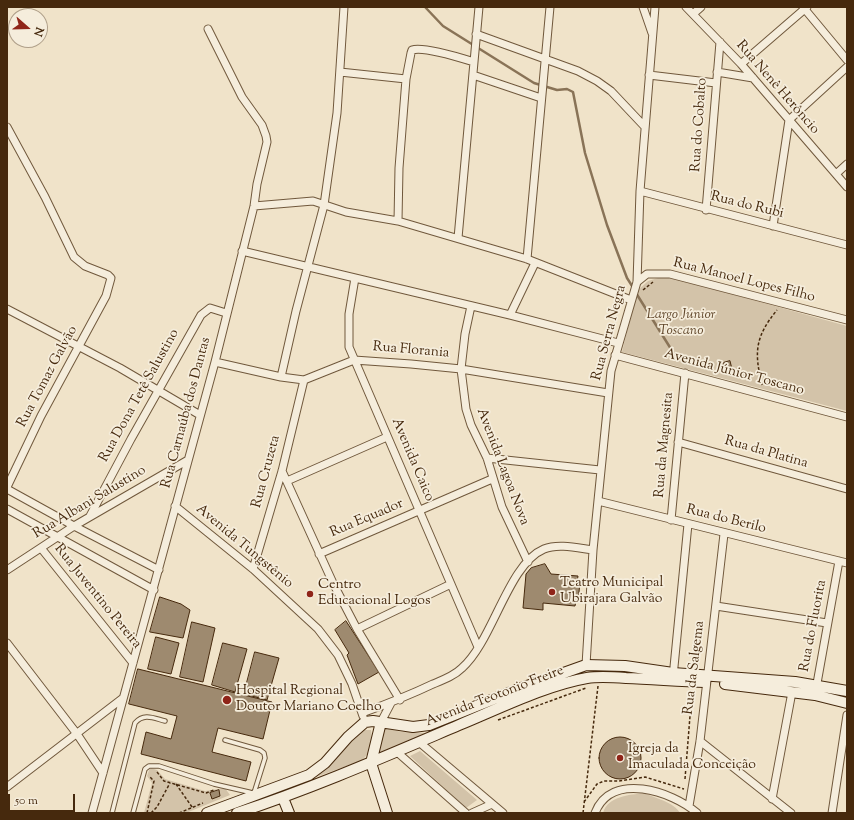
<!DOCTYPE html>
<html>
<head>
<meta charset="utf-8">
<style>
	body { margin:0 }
	#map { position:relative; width:854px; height:820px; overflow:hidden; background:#f0e3c9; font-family:"Sorts Mill Goudy",serif }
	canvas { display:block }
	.frame { position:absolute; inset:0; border:8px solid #46290d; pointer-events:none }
	.north { position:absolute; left:8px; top:8px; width:40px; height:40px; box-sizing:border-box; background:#f5eddc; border:1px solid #af9f89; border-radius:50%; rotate:110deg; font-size:11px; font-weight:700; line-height:16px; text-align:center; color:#46290d }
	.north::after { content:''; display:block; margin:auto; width:14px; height:18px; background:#8f2418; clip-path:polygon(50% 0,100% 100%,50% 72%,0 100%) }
	.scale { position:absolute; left:8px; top:794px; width:67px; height:18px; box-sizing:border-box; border:2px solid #46290d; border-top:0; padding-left:5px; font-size:12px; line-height:14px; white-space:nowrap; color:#46290d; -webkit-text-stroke:3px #f5eddc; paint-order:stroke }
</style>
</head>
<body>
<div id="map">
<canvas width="854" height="820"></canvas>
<div class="frame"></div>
<div class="north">N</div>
<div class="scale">50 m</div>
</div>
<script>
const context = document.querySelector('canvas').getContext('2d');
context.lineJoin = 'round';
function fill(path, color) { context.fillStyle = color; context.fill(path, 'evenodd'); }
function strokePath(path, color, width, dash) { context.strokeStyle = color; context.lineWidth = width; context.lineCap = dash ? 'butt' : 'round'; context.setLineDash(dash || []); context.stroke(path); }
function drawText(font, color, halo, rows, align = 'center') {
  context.font = font + ' "Sorts Mill Goudy",serif'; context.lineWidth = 3.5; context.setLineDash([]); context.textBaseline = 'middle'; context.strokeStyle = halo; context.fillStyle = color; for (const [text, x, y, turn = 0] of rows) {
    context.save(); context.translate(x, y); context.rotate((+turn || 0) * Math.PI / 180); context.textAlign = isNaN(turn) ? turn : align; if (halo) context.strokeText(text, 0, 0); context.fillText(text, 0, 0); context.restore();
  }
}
const green = new Path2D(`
	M661,277L677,279L847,326V411L622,352L637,291L648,281Z
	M383,728L402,732L427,733L377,756Z
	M364,730H371C373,742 371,753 361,761L313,778Z
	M420,751L477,800L466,808L410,756Z
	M151,768L157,770L165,779L205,791L225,788L230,795L186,813H144L152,783L147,776L149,770Z
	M644,793C655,798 674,802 680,813H603C608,796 629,795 644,793Z`);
const stream = new Path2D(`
	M425,7L443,26L534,83L557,90L567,89L573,92L585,153L607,225L627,278L634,289
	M636,293L676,357`);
const building = new Path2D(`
	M730,361L732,369L725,371L723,363Z
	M545,564L551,574L578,576L577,582H580L578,602L576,601L575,606L543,603V610L523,608L526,574L531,568Z
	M160,597L181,604L190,610L183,638L150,632Z
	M346,621L379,672L358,684L347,655L349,653L335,630Z
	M192,622L215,628L203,682L180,677Z
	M156,637L179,643L171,674L148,669Z
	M223,643L247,649L235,692L212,685Z
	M255,652L279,658L267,700L244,694Z
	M138,669L272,702L263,739L218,728L212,752L251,762L246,781L141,754L146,732L171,739L177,716L129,704Z
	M599 758a21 21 0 1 1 42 0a21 21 0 1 1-42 0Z
	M219,790L220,796L212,799L210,793Z`);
const path = new Path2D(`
	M643,290L653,282
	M762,385C754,352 755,337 777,310
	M498,720L586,688
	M157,772L164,781L206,793L214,790
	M685,779L692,691
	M176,784L192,807
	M584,802L597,784L604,781H619L645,777L684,789
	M147,813L154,781L149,776
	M151,813L157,807L170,783
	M179,813L203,803
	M583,813L598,686`);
const lane = new Path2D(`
	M225,740L260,750L264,753L265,758L254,793
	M112,813L135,723C144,713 153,718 165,721
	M133,813L145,769L149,766H159L214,784L253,793`);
const street = new Path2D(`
	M643,7L652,33
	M686,7L741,64L847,187
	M803,7L847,60
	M693,14L701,7
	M476,34L578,71L597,81L611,91L645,127
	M741,64L807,7
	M340,72L406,79
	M717,72L753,78
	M473,75L541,98
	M649,75L716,83
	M7,127L45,197L74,257L85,266L108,275L111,278L106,296L41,416L7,487
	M836,174L847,164
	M640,191L847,245
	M254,206L313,201L346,212L398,221L527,259L631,300
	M706,210L720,42
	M398,221L399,168L406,79L411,53L412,50C424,46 461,58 474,62
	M773,226L789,120L847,67
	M458,238L479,7
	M242,251L510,315L618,343
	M527,259L550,7
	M355,278L349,314V347L478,647
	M637,282L647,274H670L847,320
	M471,306L465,334L461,369L466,409L471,425L487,458L502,507L528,562
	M7,309L120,368L200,415
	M510,315L535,263
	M615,355L847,417
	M215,362L281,377L304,380L354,360L411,364L461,369L608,393
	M281,377L296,311L324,205L337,113L344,7
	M678,442L847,489
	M487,458L600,470
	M282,471L333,583L357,629L400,700
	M287,481L387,437
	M7,489L74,526L159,570
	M598,501L847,563
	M175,506L253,569L318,629L338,655L352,684L363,716
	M7,509L154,590
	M90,516L131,439L201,315L210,308L226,313
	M671,520L685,373
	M41,548L133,663
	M319,554L492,479
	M253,569L282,471L304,380
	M7,570L74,526L188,460
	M716,606L827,623
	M357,629L451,584
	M7,643L77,734L103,773
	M586,665L593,550L611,371L637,282L640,191L655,7
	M673,677L688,524
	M816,689L839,561
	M362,713C387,704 410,695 433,684C443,680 454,676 462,668C493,641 508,564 544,549C558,543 578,548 593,550
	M381,722L391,703
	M700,741L791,813
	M419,742L503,813
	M397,752L466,813
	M7,787L123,698
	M772,799L792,692
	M689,806L700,741L724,534
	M92,813L215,362L254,206L257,184L267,142L266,136L262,125L242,97L208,29
	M472,813L492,804
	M595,813C611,771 672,791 697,813
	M832,813L847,715`);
const secondary = new Path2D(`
	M725,684L815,695L847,703
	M381,722L371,763L387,813
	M283,798L289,813
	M207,813L309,775L325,763L348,737L365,722L373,721L413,727L429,725L516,690L586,665L625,666L673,673L795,682L847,691
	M237,813C313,788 386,756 459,725C498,709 546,685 587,678C599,676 613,677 626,678C652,679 678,681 705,682`);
const markers = [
	[552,592,4,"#8f2418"],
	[310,594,4,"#8f2418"],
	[227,700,5,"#8f2418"],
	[620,758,4,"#8f2418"]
];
const streetNames = [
	["Rua Nenê Herôncio",777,88,49],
	["Rua do Cobalto",700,125,-86],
	["Rua do Rubi",747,206,14],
	["Rua Manoel Lopes Filho",744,281,14],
	["Rua Serra Negra",610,333,-75],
	["Rua Florania",411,351,5],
	["Avenida Júnior Toscano",734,373,15],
	["Rua Tomaz Galvão",48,377,-62],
	["Rua Dona Tetê Salustino",140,396,-61],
	["Rua Carnaúba dos Dantas",187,413,-75],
	["Rua da Magnesita",665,445,-85],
	["Rua da Platina",766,453,16],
	["Avenida Caico",412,460,67],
	["Avenida Lagoa Nova",502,467,69],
	["Rua Cruzeta",267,472,-75],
	["Rua Albani Salustino",90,503,-31],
	["Rua Equador",367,519,-23],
	["Rua do Berilo",726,520,14],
	["Avenida Tungstênio",244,547,40],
	["Rua Juventino Pereira",97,597,51],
	["Rua do Fluorita",814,626,-79],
	["Rua da Salgema",695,668,-83],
	["Avenida Teotonio Freire",495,697,-21]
];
const parkNames = [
	["Largo Júnior",681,316],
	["Toscano",681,332]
];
const poiNames = [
	["Teatro Municipal",560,584],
	["Ubirajara Galvão",560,600],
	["Centro",318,586],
	["Educacional Logos",318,602],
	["Hospital Regional",236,692],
	["Doutor Mariano Coelho",236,708],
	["Igreja da",628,750],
	["Imaculada Conceição",628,766]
];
fill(green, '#d3c3a9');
strokePath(stream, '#897357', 2.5);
fill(building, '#9e8a6f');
strokePath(building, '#46290d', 1);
strokePath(lane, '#70583c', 5.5);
strokePath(street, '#70583c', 9);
strokePath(secondary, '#46290d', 12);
strokePath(path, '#46290d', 1.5, [3, 2]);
strokePath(lane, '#f5eddc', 3.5);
strokePath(street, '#f5eddc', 7);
strokePath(secondary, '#f5eddc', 10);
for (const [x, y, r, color] of markers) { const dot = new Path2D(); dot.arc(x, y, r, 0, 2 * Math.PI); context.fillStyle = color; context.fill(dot); strokePath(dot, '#f5eddc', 1.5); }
drawText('14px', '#46290d', '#f5eddc', streetNames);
drawText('italic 14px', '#62482c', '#f5eddc', parkNames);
drawText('14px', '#46290d', '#f5eddc', poiNames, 'left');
</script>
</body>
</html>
